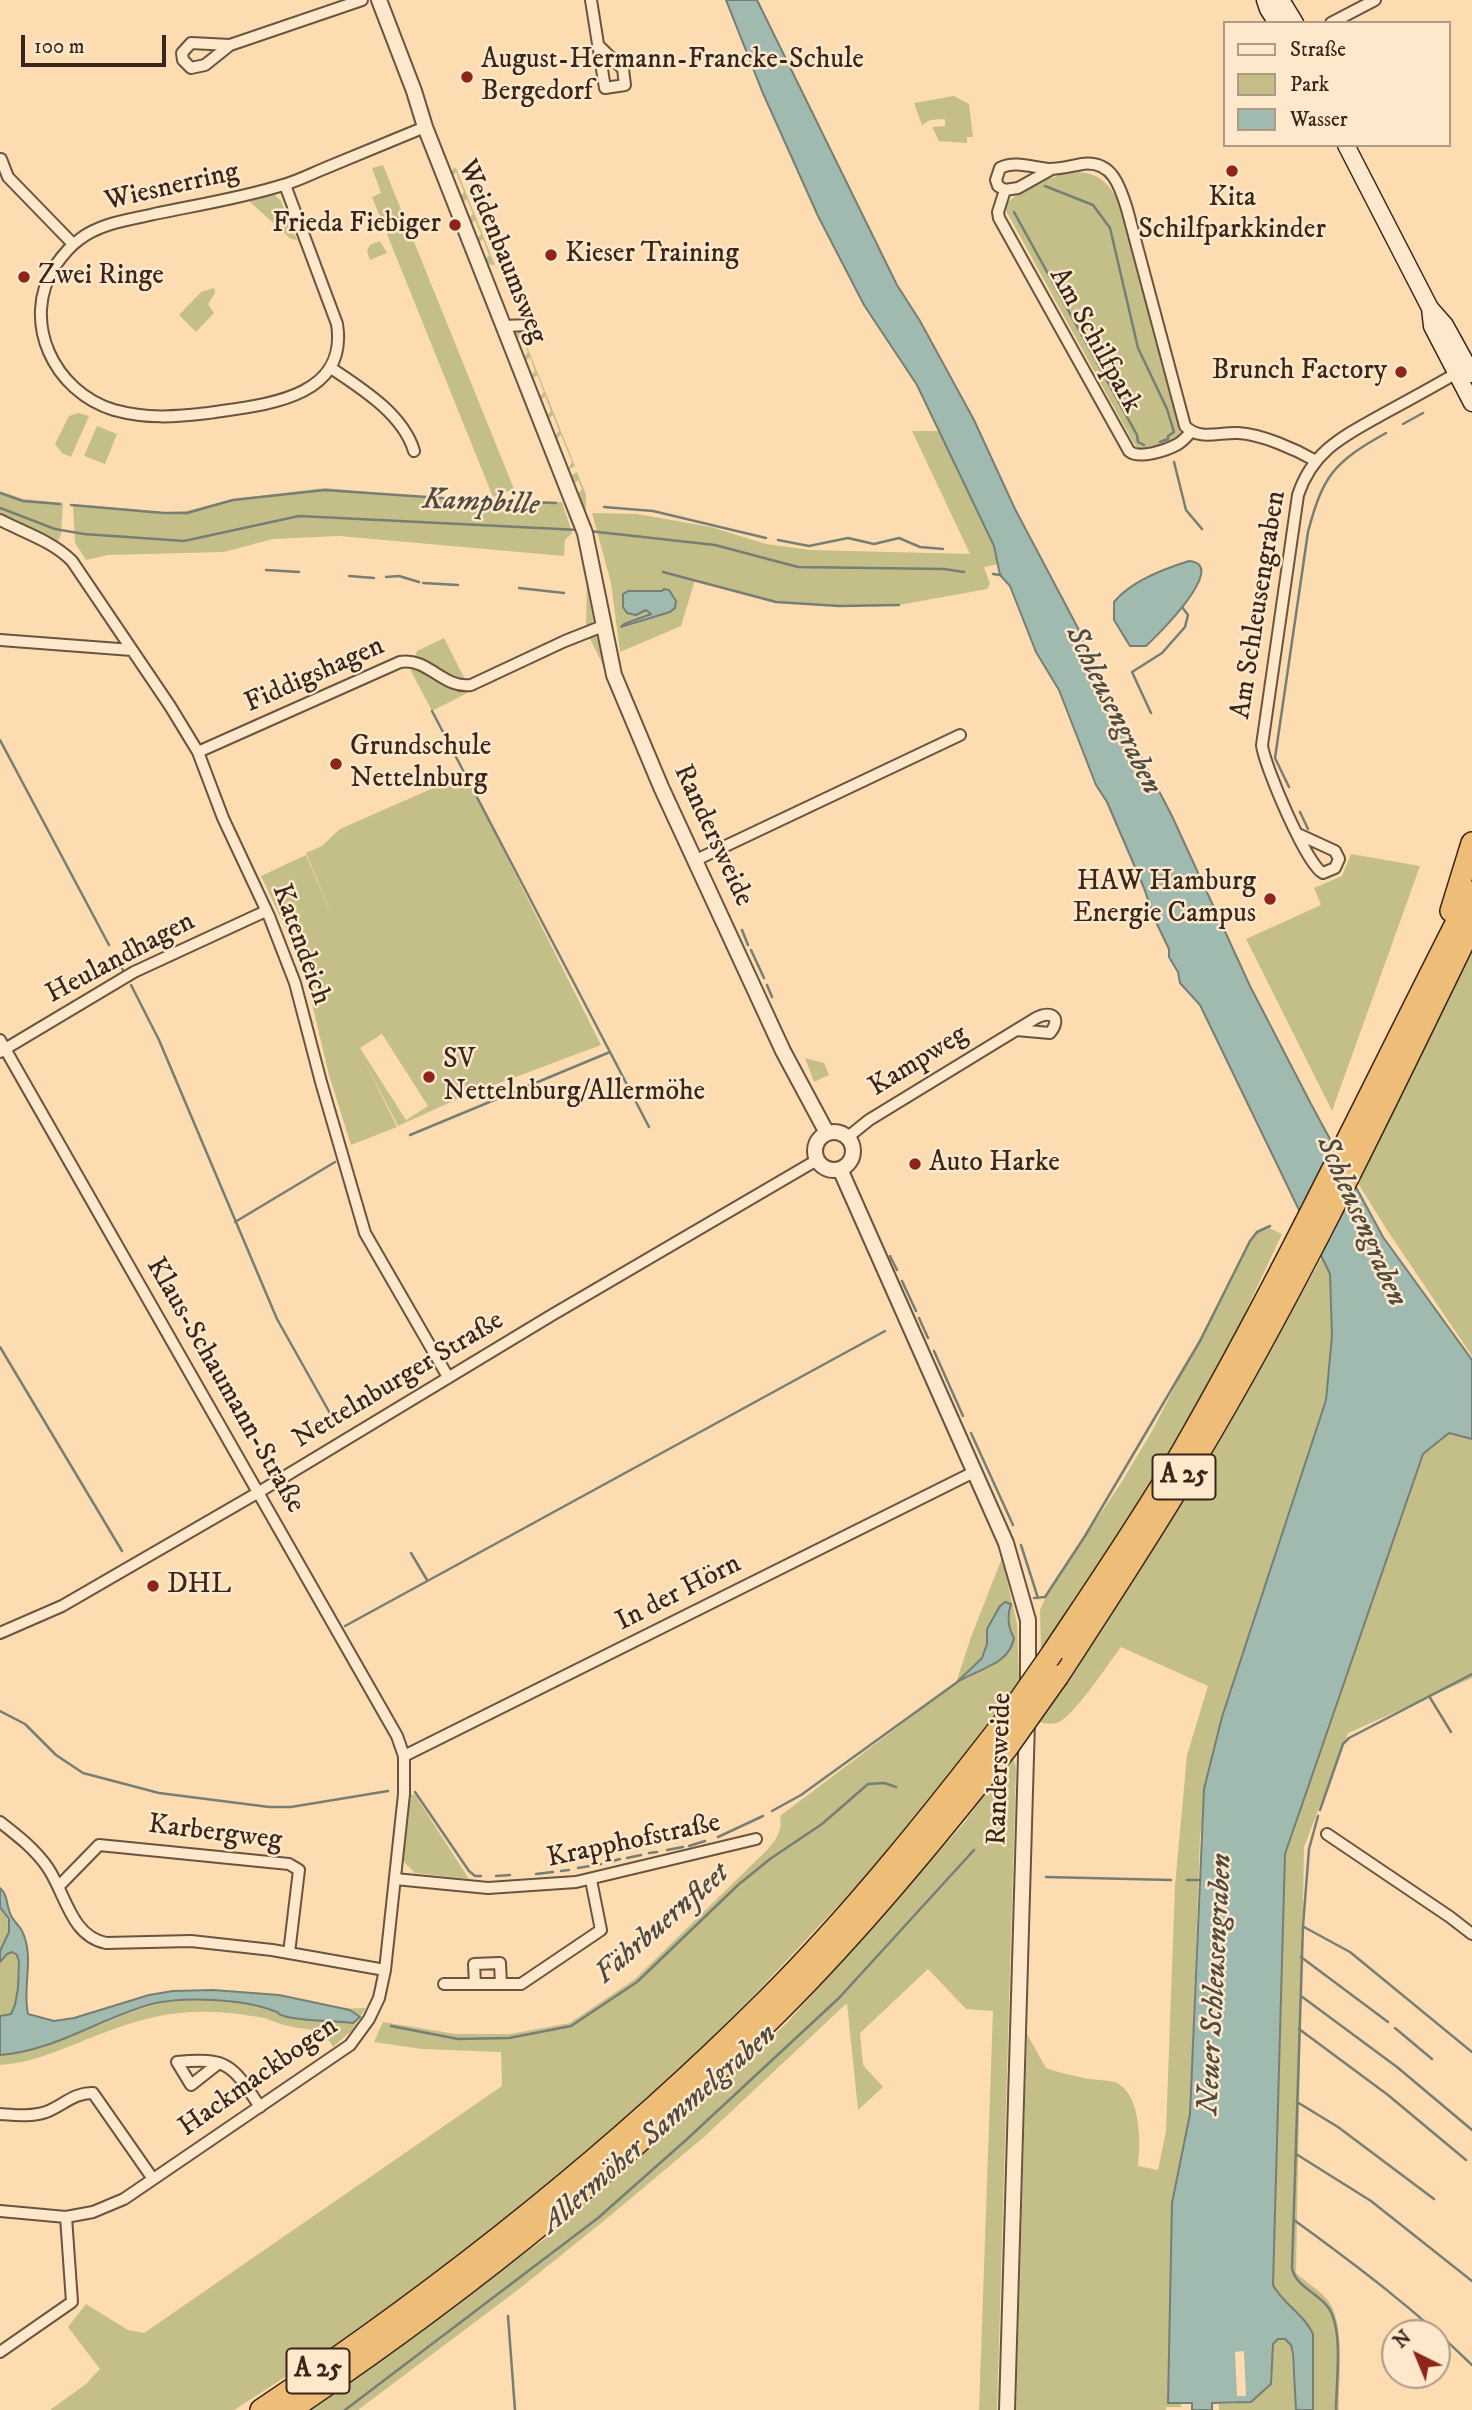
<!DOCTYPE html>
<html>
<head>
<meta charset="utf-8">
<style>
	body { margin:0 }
	#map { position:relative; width:1472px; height:2410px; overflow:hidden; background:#fcdcb0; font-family:"IM FELL DW Pica",serif }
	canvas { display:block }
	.legend { position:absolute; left:1223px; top:21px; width:228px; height:126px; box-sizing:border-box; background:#fde8cc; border:2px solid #af9a84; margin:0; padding:9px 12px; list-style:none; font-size:21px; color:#392519 }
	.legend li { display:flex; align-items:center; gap:14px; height:35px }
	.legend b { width:35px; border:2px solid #af9a84 }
	.north { position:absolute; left:1381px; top:2319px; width:70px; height:70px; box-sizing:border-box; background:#fde8cc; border:2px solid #af9a84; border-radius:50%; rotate:317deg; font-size:19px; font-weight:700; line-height:28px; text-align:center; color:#392519 }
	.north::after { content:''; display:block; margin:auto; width:24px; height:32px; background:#8f2418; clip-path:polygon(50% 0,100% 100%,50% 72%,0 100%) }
	.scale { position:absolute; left:21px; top:35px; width:145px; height:32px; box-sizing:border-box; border:4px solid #392519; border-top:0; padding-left:9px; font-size:21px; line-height:24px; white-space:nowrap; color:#392519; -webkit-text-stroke:5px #fde8cc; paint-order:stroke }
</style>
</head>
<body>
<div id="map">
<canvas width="1472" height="2410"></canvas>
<ul class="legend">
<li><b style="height:9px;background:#fde8cc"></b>Straße</li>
<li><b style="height:19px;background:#c4bf88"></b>Park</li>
<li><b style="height:19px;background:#a0bab0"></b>Wasser</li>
</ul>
<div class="north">N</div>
<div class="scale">100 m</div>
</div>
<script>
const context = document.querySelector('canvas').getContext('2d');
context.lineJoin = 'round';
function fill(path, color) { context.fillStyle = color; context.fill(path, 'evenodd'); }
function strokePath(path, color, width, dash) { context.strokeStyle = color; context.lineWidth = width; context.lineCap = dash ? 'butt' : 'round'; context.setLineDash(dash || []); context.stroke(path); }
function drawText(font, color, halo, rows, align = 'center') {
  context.font = font + ' "IM FELL DW Pica",serif'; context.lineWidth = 5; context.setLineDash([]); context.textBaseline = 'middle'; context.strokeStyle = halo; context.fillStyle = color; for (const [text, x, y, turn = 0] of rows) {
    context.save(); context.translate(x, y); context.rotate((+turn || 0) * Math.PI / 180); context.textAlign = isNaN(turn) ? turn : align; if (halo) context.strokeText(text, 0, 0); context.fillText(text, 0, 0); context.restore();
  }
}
const green = new Path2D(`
	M954,96L969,104L973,137H967V143L939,141L932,127L945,126V119L930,120L922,125L914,103Z
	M383,165L514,489L493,497L372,197L381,193L372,168Z
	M454,168H456L495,265L484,264L483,262L489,255L483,239L477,244L475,241L481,234L475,220L469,225L467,220L473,214L467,199L461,204L459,198L464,192L456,172L450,179L449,175Z
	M1078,172C1103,174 1112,187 1121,208L1180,433L1175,441L1140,451L1133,442L1004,207C1021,186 1053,175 1078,172Z
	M267,195H275L281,201L297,240L291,239L250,202L252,199Z
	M380,241L387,253L370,260L367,251L370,245Z
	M214,288L215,293L208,304L214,313L196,332L179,315L201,292Z
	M520,329L575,466L568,470L572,462L561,435L555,440L554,437L559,431L553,415L547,420L546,417L551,411L545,396L540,401L539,398L544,392L537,375L531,380L530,377L535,371L530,357L524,362L523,358L528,352L521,335L515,341L513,336Z
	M78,413L89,416L71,457L62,453L55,444L69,416Z
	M97,426L117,434L105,464L84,456Z
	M912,431H939L994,546L998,564L984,567L990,584L987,589L899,605L839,606L776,602L695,580L681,626L620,652L611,583L592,513L637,514L711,527L766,544L810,550L970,554ZM662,591L675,608L670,612L623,628L624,624L650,616L651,612L644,610Z
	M577,472L586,494V516L576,496L582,489L578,480L572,486L570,476Z
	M325,488L400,495L562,502L572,533L565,540L564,556L339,536L273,539L224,552L108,555L86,560L75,543L73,504L164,512L186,511L233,499Z
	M0,491L23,499L63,503L61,535L58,541L0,516Z
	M587,581L592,613L596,619L586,628Z
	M594,635L599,638L606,663L605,669L589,637Z
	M444,638L471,691L432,711L411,671L417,651Z
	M465,774L601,1045L462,1097L398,1126L364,1059L397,1127L351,1145L329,1075L308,987L294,946L261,876L306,855L337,927L306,853L322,846L340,829ZM382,1034L428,1106L406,1120L360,1048Z
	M1351,854L1420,866L1332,1111L1246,939L1321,905L1314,888L1342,876Z
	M1472,950V1356L1387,1230L1356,1180Z
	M805,1058L824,1063L829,1075L814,1082Z
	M1267,1227L1282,1234L1227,1351L1172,1446L1109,1550L1041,1652L1040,1610L1049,1590L1121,1483L1151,1433L1250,1241L1257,1232Z
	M1322,1257L1330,1274L1332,1336L1326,1400L1222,1717L1200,1836L1190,2114L1172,2203L1168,2403H1181V2407H1166V2410H1016L1027,2034L1046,2068C1060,2073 1074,2076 1089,2079C1097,2080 1110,2080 1117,2083C1141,2095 1141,2144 1138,2166L1158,2170L1166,2131L1175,1886L1187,1755L1208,1686L1121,1647C1107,1665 1078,1710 1061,1721C1054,1725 1046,1724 1039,1722L1068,1682L1205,1466Z
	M1449,1433L1472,1439V1678L1348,1733L1304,1847L1296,2273C1306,2282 1321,2291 1329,2302C1346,2326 1338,2381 1339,2410H1313V2334C1304,2314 1283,2305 1273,2285L1285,1854L1423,1454Z
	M1002,1558L1017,1624L1019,1681L930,1801L849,1894L759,1990L649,2101L540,2195L383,2314L234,2410H50L86,2384L100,2369L68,2327L86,2304L128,2330L144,2333L502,2086L501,2052L422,2049L374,2042L383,2022L456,2034H510L570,2023L635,1979L765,1852C775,1841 783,1832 780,1816L956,1683L971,1637ZM1010,1604C1007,1615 1008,1628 1014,1638L991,1667L968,1675L970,1668L982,1658L987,1644V1629L1000,1606Z
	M1013,1756L1016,1768L997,2410H979L993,2011L966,2009L928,1969L860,2033L863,2065L883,2087L858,2110L847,2003L704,2137L605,2220L519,2289L358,2410H310L562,2226L787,2023L964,1823Z
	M409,1794L415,1795L469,1879L415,1873L402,1860Z
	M0,1907C12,1921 11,1935 0,1951Z
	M12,1952L17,1955C21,1973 19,1997 11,2014L0,2016V1962L7,1954Z
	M175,2000C206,2000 255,1999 282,2015L334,2020L349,2010L340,2009L366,2008L351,2031L333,2047C322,2026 308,2031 288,2026C278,2024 268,2018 258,2017C200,2007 160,2011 106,2032C70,2045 39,2062 0,2065V2055C62,2050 114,2011 175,2000Z
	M1278,2339H1285L1291,2345L1296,2410H1219V2404H1235L1273,2344Z`);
const water = new Path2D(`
	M726,0H757L897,285L920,321L974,420L1015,509L1080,632L1098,674L1172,816L1250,986L1311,1104L1383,1237L1472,1360V1439L1449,1433L1423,1454L1285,1854L1273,2285C1283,2304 1304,2314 1313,2334V2410H1296L1293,2354L1291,2345L1285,2339H1278L1273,2344L1271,2384L1251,2402L1212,2403V2410H1192V2403H1168L1172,2203L1190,2114L1204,1789L1222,1717L1326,1400L1332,1336L1330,1274L1200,1005L1180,983L1178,972L1169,957V949L1155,920L1144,888L1107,802L1096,785L1059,690L1036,652L1010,586L1000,575L994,546L917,385L864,305L818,216L762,91Z
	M1189,561C1230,564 1157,636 1146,646H1130L1114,620V602C1131,581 1163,569 1189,561Z
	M664,589L669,590L676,601L675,608L670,612L621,627L624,624L651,614L646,610L636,615L627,613L623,607V594L628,591H662Z
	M1005,1602L1011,1604C1007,1615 1008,1628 1014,1638C1009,1666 976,1669 956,1683L982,1658L987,1644V1629L1000,1606Z
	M0,1888C8,1895 6,1904 10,1913C12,1920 19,1925 22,1931C35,1957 22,1987 28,2014L54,2021L74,2018L149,1995L173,1991L213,1990L279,1995L350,2010L360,2017L353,2023C331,2020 305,2022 284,2016C274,2013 283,2014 274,2011C244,1999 184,1996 152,2004C100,2018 55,2051 0,2055V2016L11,2014L15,2005L18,1988L19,1962L17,1955L12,1952L7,1954L0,1962V1951L9,1932V1919L0,1907Z`);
const pier = new Path2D(`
	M1244,2351L1246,2396H1237L1235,2352Z`);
const stream = new Path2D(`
	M1045,186L1093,205L1110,228L1138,348L1167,409L1174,432L1168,436V439L1160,442
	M1014,212L1137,435L1138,442L1144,445
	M1403,424L1423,413
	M1174,462L1186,510L1202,529
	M0,493L23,501L60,504
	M483,501L556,503
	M71,505L164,513H187L233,500L325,490L470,500
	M604,507L653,511L766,538
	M0,508L55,529L84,534L184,541L299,516L579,530
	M589,531L715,545L798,567L944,569L964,572
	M778,540L809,546L848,538L874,544L899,538L920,547L943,549
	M266,570L299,572
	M663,572L776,602L839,606L899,605
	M993,574L1001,575
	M349,576L374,578
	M386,577L399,576L419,582
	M423,583L458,585
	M519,588L564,593
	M432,711L610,1052
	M1151,713L1132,672L1162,653L1185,627L1188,615L1182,607
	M0,740L109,945
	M1289,787L1275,758L1308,532C1323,475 1334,462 1386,433
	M1300,812L1308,829
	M742,930L748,945
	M751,950L764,978
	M115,956L124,972
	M131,985L159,1040L277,1319L336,1424
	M767,985L772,997
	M410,1135L610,1052L649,1127
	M235,1222L335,1162
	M890,1256L897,1270
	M902,1281L916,1311
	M919,1318L928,1338
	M0,1347L122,1551
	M934,1351L963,1416
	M971,1433L1013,1525
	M1021,1545L1038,1598
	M411,1553L427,1580
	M1034,1598L1045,1597L1085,1536L1200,1341L1250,1241L1257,1232L1270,1226
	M345,1626L885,1331
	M1429,1696L1451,1732
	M0,1711L25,1724L56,1755L83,1773L159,1793L269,1807H291L388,1791
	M415,1792L469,1871L475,1876H481
	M1320,1810L1343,1744L1349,1738L1472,1674
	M772,1811L801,1795L956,1683
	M1318,1816L1309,1849L1303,1926L1292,2268C1295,2286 1318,2293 1328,2307C1344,2329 1336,2383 1336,2410
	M718,1837L763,1816
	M689,1846L705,1841
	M667,1850L683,1847
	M649,1853L657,1852
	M627,1858L641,1855
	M609,1862L620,1859
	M578,1868L601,1864
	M561,1871L569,1870
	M536,1874L553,1872
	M496,1876L510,1875
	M1046,1877L1171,1880
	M1187,1880H1199
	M1304,1927L1350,1952L1472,2052
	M1301,1957L1388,2022
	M1301,1996L1397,2067L1472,2130
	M391,2026L458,2039L509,2038L571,2026L637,1982L738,1885L770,1859L822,1824L868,1784L884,1783L896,1787
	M1395,2028L1432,2059
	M1299,2029L1388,2095L1466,2160
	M1297,2102L1338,2127L1434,2199
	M1296,2154L1371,2201L1472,2281
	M1294,2220C1356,2265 1417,2311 1472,2365
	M508,2316L515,2410
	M345,2410L598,2218L686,2140L839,1998L974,1850`);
const minor = new Path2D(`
	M591,0L605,88L625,85L623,69L599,46
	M1331,23L1375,0
	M230,45L191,43L182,53L183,60L191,68L205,65L230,45L362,0
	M1,159L8,177L73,244
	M1052,169L1018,188L1005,190L998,186L996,180L1000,168C1015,160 1034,168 1049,169C1060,169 1071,166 1082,164C1112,160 1120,186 1127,209L1185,426C1199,441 1219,432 1238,433C1261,434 1295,449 1316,461
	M285,185L337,324C349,400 261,405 208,413C175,417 147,419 114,410C54,392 20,321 55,266C62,256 70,246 80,239C101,223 129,220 154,214C197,205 242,198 283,185C298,181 313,173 328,167C360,154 393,140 425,127
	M1005,190L998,212L999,218L1129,451C1139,460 1167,450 1178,444C1183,441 1187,436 1191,432
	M504,326L529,325
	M331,368C361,388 403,414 414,451
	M0,520C25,533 52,541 72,561L170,706L198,752L223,818L269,916L295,983L321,1082L365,1233L448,1377
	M0,640L132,650
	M198,752L400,662C428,657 443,689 471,685L565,641L603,626
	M1298,834L1335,851L1339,859L1335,868L1323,873C1307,866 1264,765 1262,745L1298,495C1313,450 1344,436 1383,414C1407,401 1431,388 1455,374L1457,369
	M696,860L960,735
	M0,1040L397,1736L404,1756V1794L385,1970L379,1998L369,2019L350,2045L124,2199L93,2212L66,2217L0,2211
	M0,1052L134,972L266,911
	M848,1137L869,1120L1036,1018C1052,1010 1062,1018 1050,1033L1016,1030
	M0,1633L62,1606L259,1492L552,1315L817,1160
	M404,1756L974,1472
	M0,1822C18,1836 35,1849 48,1868C66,1895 71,1936 106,1943L191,1941L272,1950L385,1970
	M1327,1834L1450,1917L1472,1934
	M395,1879L488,1888L576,1882L756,1839
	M59,1886L99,1845L289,1864L299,1870L289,1953
	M444,1984H521L601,1930L591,1880
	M475,1984L474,1964L500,1963L501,1984
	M219,2063L191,2085L177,2062C229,2057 233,2066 260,2107
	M0,2114C15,2115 31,2117 46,2112C62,2106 75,2092 93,2093L153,2179
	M0,2352L72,2302L66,2217`);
const tertiary = new Path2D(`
	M379,0L414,91L425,127L585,533L614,675L661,787L783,1051L827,1133
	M815 1151a19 19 0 1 1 38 0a19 19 0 1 1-38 0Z
	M840,1169L1006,1543L1028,1620V1684
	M1007,2410L1027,1722`);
const secondary = new Path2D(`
	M1265,0L1268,9L1277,23
	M1281,0L1295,23
	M1346,145L1430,308L1445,325L1472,374
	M1430,308L1432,326L1472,403`);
const motorway = new Path2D(`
	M1451,911L1472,843
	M1053,1652C1097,1586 1142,1520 1182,1452C1287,1270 1376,1079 1472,892
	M1058,1676C1104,1605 1151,1534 1194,1461C1297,1289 1384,1106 1472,925
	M261,2410C442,2289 613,2154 767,2000C854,1913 932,1815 1007,1718
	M290,2410C464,2293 629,2160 778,2012C860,1930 935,1839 1007,1748`);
const motorwayBridge = new Path2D(`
	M1007,1718L1053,1652
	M1007,1748L1058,1676`);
const markers = [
	[467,77,7,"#8f2418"],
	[1232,171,7,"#8f2418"],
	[455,225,7,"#8f2418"],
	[551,255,7,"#8f2418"],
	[24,277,7,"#8f2418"],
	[1401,372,7,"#8f2418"],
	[336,764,7,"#8f2418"],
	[1270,899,7,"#8f2418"],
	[429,1077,7,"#8f2418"],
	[915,1164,7,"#8f2418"],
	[153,1586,7,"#8f2418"]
];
const shields = [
	[1184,1477,63],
	[318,2371,63]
];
const shieldNames = [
	["A 25",1184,1477],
	["A 25",318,2371]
];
const poiNames = [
	["August-Hermann-Francke-Schule",481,61],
	["Bergedorf",481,93],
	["Kita",1232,199,"center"],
	["Schilfparkkinder",1232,231,"center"],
	["Frieda Fiebiger",441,225,"right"],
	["Kieser Training",565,255],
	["Zwei Ringe",38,277],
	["Brunch Factory",1387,372,"right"],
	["Grundschule",350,748],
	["Nettelnburg",350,780],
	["HAW Hamburg",1256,883,"right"],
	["Energie Campus",1256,915,"right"],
	["SV",443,1061],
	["Nettelnburg/Allermöhe",443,1093],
	["Auto Harke",929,1164],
	["DHL",167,1586]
];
const streetNames = [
	["Wiesnerring",172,188,-13],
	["Weidenbaumsweg",501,252,68],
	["Am Schilfpark",1094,341,61],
	["Am Schleusengraben",1260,605,-81],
	["Fiddigshagen",315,676,-24],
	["Randersweide",712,836,65],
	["Katendeich",300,945,70],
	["Heulandhagen",121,959,-28],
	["Kampweg",919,1062,-32],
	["Nettelnburger Straße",399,1381,-31],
	["Klaus-Schaumann-Straße",224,1386,60],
	["In der Hörn",679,1594,-27],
	["Randersweide",1001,1769,-88],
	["Karbergweg",215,1834,7],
	["Krapphofstraße",634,1842,-12],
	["Hackmackbogen",259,2078,-35]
];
const waterNames = [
	["Kampbille",481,504,3],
	["Schleusengraben",1112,711,64],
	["Schleusengraben",1360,1222,66],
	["Fährbuernfleet",663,1925,-41],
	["Neuer Schleusengraben",1217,1984,-87],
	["Allermöher Sammelgraben",660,2130,-41]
];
fill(green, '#c4bf88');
fill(water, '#a0bab0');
strokePath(water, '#777e74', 2);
fill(pier, '#fcdcb0');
strokePath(stream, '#777e74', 2.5);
strokePath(minor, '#6a533f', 14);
strokePath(tertiary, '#6a533f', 18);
strokePath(secondary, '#392519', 19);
strokePath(motorway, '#392519', 24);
strokePath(minor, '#fde8cc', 10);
strokePath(tertiary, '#fde8cc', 14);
strokePath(secondary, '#fde8cc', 16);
strokePath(motorway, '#eebe78', 21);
strokePath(motorwayBridge, '#392519', 24, []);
strokePath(motorwayBridge, '#eebe78', 21);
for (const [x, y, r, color] of markers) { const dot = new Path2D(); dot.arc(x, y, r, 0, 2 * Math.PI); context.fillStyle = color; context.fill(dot); strokePath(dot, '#fde8cc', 2.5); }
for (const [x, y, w] of shields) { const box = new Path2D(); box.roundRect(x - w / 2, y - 22.5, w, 45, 5); context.fillStyle = '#fde8cc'; context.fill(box); strokePath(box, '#392519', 2); }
drawText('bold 26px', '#392519', null, shieldNames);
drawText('28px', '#392519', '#fde8cc', poiNames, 'left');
drawText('28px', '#392519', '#fde8cc', streetNames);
drawText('italic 30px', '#534a3f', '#fde8cc', waterNames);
</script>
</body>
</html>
